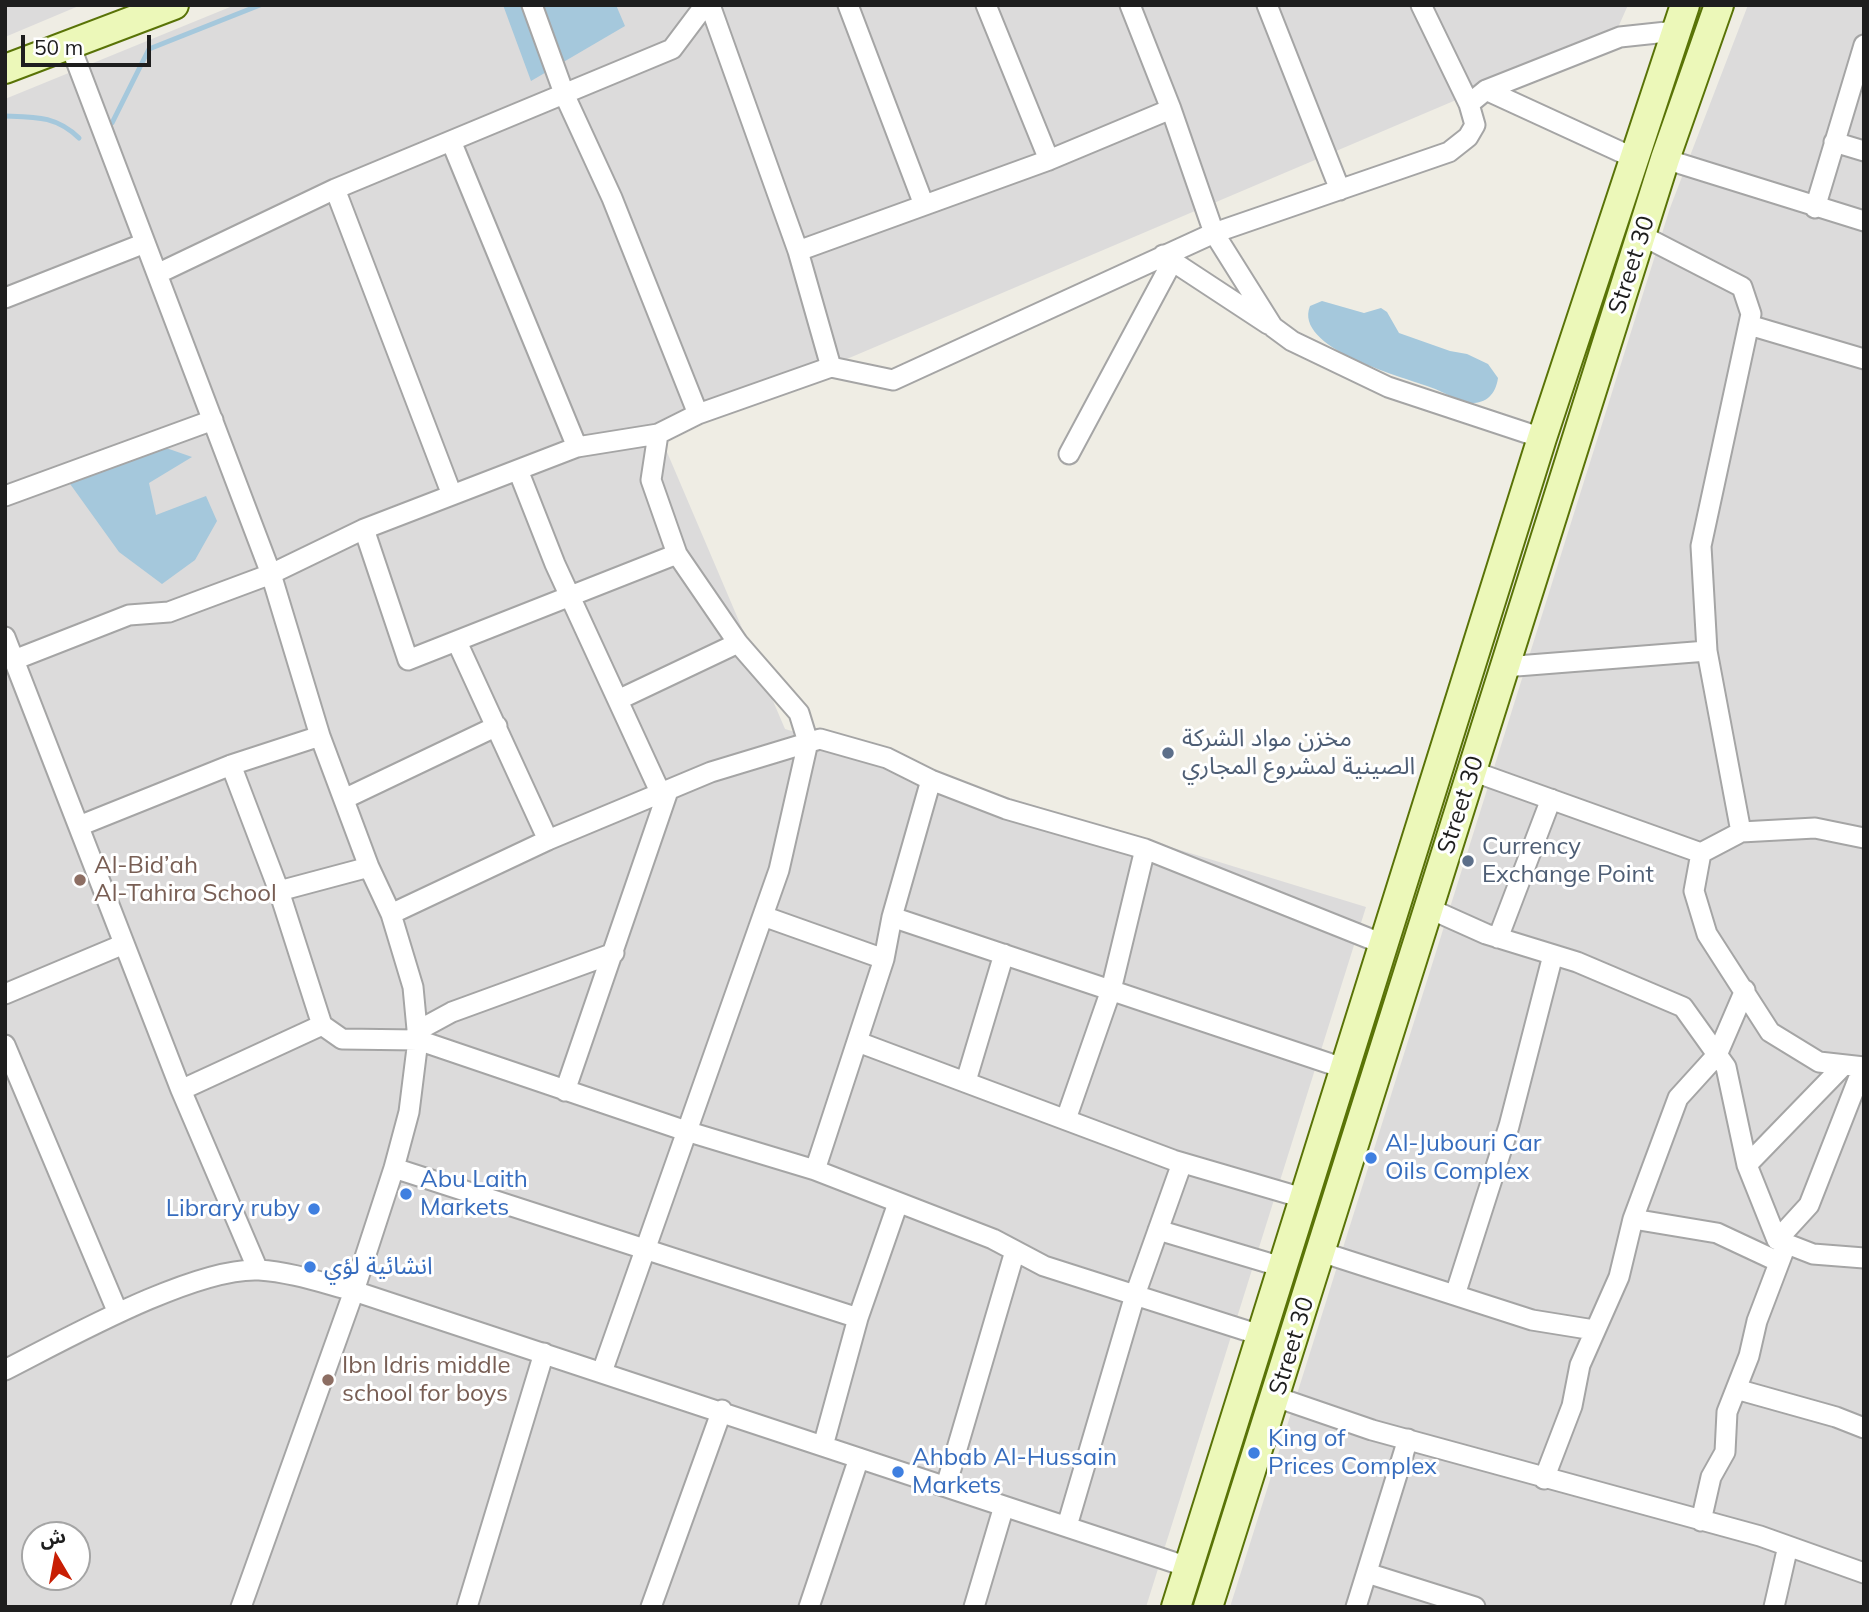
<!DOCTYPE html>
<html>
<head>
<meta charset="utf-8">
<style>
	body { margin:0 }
	#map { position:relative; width:1869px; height:1612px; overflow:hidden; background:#efede4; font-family:Mulish,"Noto Sans Arabic",sans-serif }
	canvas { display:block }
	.frame { position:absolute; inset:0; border:7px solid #1e1e1e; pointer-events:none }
	.north { position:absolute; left:21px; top:1521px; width:70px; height:70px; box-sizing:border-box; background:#fff; border:2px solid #a5a5a5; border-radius:50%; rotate:350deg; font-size:19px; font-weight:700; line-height:28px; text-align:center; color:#1e1e1e }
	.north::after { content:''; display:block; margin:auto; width:24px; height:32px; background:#c81e04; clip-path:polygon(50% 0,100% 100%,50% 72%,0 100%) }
	.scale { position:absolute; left:21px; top:35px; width:130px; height:32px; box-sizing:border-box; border:4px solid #1e1e1e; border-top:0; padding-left:9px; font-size:21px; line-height:24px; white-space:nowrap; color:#1e1e1e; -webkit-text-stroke:5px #fff; paint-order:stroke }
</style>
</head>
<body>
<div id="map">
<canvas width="1869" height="1612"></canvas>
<div class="frame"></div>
<div class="north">ش</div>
<div class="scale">50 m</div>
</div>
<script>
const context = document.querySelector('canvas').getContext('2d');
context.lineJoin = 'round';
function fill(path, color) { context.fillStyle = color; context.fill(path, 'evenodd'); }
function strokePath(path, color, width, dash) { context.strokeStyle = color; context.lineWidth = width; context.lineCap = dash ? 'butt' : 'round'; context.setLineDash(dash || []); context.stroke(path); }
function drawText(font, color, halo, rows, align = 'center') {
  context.font = font + ' Mulish,"Noto Sans Arabic",sans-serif'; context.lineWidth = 6; context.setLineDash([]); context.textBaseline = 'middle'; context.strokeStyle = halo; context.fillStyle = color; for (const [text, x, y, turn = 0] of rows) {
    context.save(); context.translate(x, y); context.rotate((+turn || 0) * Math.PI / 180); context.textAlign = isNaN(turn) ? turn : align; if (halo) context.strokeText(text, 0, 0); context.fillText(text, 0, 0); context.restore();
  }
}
const residential = new Path2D(`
	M5,5H81L5,37Z
	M235,5H1628L1616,32L661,438L785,729L1366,907L1146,1607H5V99ZM35,1535H77V1577H35Z
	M1748,5H1864V1607H1230L1670,208Z`);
const water = new Path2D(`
	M503,5H616L625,26L531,81Z
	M1322,301L1364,313L1381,308L1387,312L1399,333L1450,351L1467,354L1488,364L1498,378C1495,399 1481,406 1462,402C1450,396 1439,390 1427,386C1400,376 1293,348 1310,306Z
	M149,442L192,457L149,483L156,515L206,496L217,521L195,560L162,584L119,552L68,481Z`);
const stream = new Path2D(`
	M5,116C36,117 56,116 79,138
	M112,123L149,49L260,5`);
const street = new Path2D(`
	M532,5L565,96L612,198L698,414
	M710,5L798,251L831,367
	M848,5L924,205
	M986,5L1049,160
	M1130,5L1171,109L1214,233L1273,327L1292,341L1388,387L1542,438
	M1267,5L1340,190
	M70,45L271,574L320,736L369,867L391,914L413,987L418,1040L409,1112L394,1168L354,1291L241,1607
	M1486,90L1634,158
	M1469,104L1486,90L1620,37L1676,31
	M451,141L577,447
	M1834,142L1864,151
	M1665,159L1864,221
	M335,189L452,495
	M1815,208L1864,45
	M1641,235L1742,287L1751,314L1701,546L1707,651L1741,832
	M798,251L1049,160L1171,109
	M1163,255L1268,324
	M157,274L335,189L672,49L705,5
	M5,298L145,243
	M1749,325L1864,359
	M1069,454L1172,262
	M518,470L555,564L661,794
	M5,496L213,420
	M364,529L408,660L677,554
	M5,637L181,1090L258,1270
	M457,642L548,840
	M14,660L129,615L169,612L271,574L364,529L577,447L658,434L698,414L831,367L893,380L1214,233L1449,152L1468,137L1475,125L1469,104L1421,5
	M1504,667L1707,651
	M620,699L738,643
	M231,765L279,891L322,1025L342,1039L418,1040L686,1131L815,1170L993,1239L1044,1266L1260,1335
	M1472,771L1701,853L1741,832L1815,828L1864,838
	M344,799L497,726
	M79,826L231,765L320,736
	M1701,853L1694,891L1707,934L1770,1032L1819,1062L1864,1067
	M279,891L369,867
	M1428,908L1486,934L1577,962L1683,1007L1726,1067L1747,1165L1777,1240L1813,1254L1864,1258
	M391,914L548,840L711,772L820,739L887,758L931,780L1006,809L1145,849L1383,944
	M763,916L884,959
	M892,917L1343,1068
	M1498,938L1551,799
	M5,994L124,944
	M417,1031L452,1012L614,953
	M858,1042L1173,1160L1303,1198
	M5,1045L118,1313
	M966,1081L1004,954
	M181,1090L322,1025
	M565,1091L668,791
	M1066,1119L1111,990L1145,849
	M1747,1165L1844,1065
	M394,1168L858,1318
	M815,1170L884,959L892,917L931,780
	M1633,1219L1678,1098L1717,1055L1745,990
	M1158,1230L1282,1267
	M1777,1240L1809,1205L1863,1067
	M1321,1252L1532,1320L1594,1330
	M1455,1295L1509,1126L1553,955
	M5,1370C66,1339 194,1267 259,1270C291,1272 323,1283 354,1291L1188,1567
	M602,1372L779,870L808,742L799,713L738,643L677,554L651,480L658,434
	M1736,1389L1836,1417L1864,1428
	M1276,1397L1372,1430L1760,1536L1864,1573
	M823,1446L858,1318L898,1203
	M1544,1479L1572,1406L1580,1365L1619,1277L1633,1219L1717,1233L1779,1262
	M946,1486L1015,1251
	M1701,1521L1711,1477L1725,1452L1727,1412L1749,1356L1757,1321L1784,1250
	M1067,1526L1135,1295L1182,1163
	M1367,1573L1475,1607
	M467,1607L544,1353
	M651,1607L722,1410
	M809,1607L859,1458
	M974,1607L1004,1506
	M1356,1607L1408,1439
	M1774,1607L1788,1546`);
const secondary = new Path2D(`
	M5,69L174,5
	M1176,1607L1542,438L1685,5
	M1208,1607L1665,159L1719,5`);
const markers = [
	[1168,753,7,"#5c6f8a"],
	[1468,861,7,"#5c6f8a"],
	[80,880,7,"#8d6e63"],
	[1371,1158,7,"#3f7fe0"],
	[406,1194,7,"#3f7fe0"],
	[314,1209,7,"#3f7fe0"],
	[310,1267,7,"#3f7fe0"],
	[328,1380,7,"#8d6e63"],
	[1254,1453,7,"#3f7fe0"],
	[898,1472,7,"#3f7fe0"]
];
const streetNames = [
	["Street 30",1632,265,-72],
	["Street 30",1461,805,-72],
	["Street 30",1292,1346,-73]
];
const serviceNames = [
	["مخزن مواد الشركة",1182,739],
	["الصينية لمشروع المجاري",1182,767],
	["Currency",1482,847],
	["Exchange Point",1482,875]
];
const educationNames = [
	["Al-Bid’ah",94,866],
	["Al-Tahira School",94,894],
	["Ibn Idris middle",342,1366],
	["school for boys",342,1394]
];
const shopNames = [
	["Al-Jubouri Car",1385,1144],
	["Oils Complex",1385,1172],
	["Abu Laith",420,1180],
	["Markets",420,1208],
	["Library ruby",300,1209,"right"],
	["انشائية لؤي",324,1267],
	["King of",1268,1439],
	["Prices Complex",1268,1467],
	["Ahbab Al-Hussain",912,1458],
	["Markets",912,1486]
];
fill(residential, '#dcdbdb');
fill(water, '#a5c8dc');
strokePath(stream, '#a5c8dc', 5);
strokePath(street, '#a5a5a5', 23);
strokePath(secondary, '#597307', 32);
strokePath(street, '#fff', 19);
strokePath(secondary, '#ecf8b9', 28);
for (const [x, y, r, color] of markers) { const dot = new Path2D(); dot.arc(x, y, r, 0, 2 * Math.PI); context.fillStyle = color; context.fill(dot); strokePath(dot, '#fff', 2.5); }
drawText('24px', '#1e1e1e', '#fff', streetNames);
drawText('24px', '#4e5e75', '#fff', serviceNames, 'left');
drawText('24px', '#785e54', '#fff', educationNames, 'left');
drawText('24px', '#366cbe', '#fff', shopNames, 'left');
</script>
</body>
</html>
